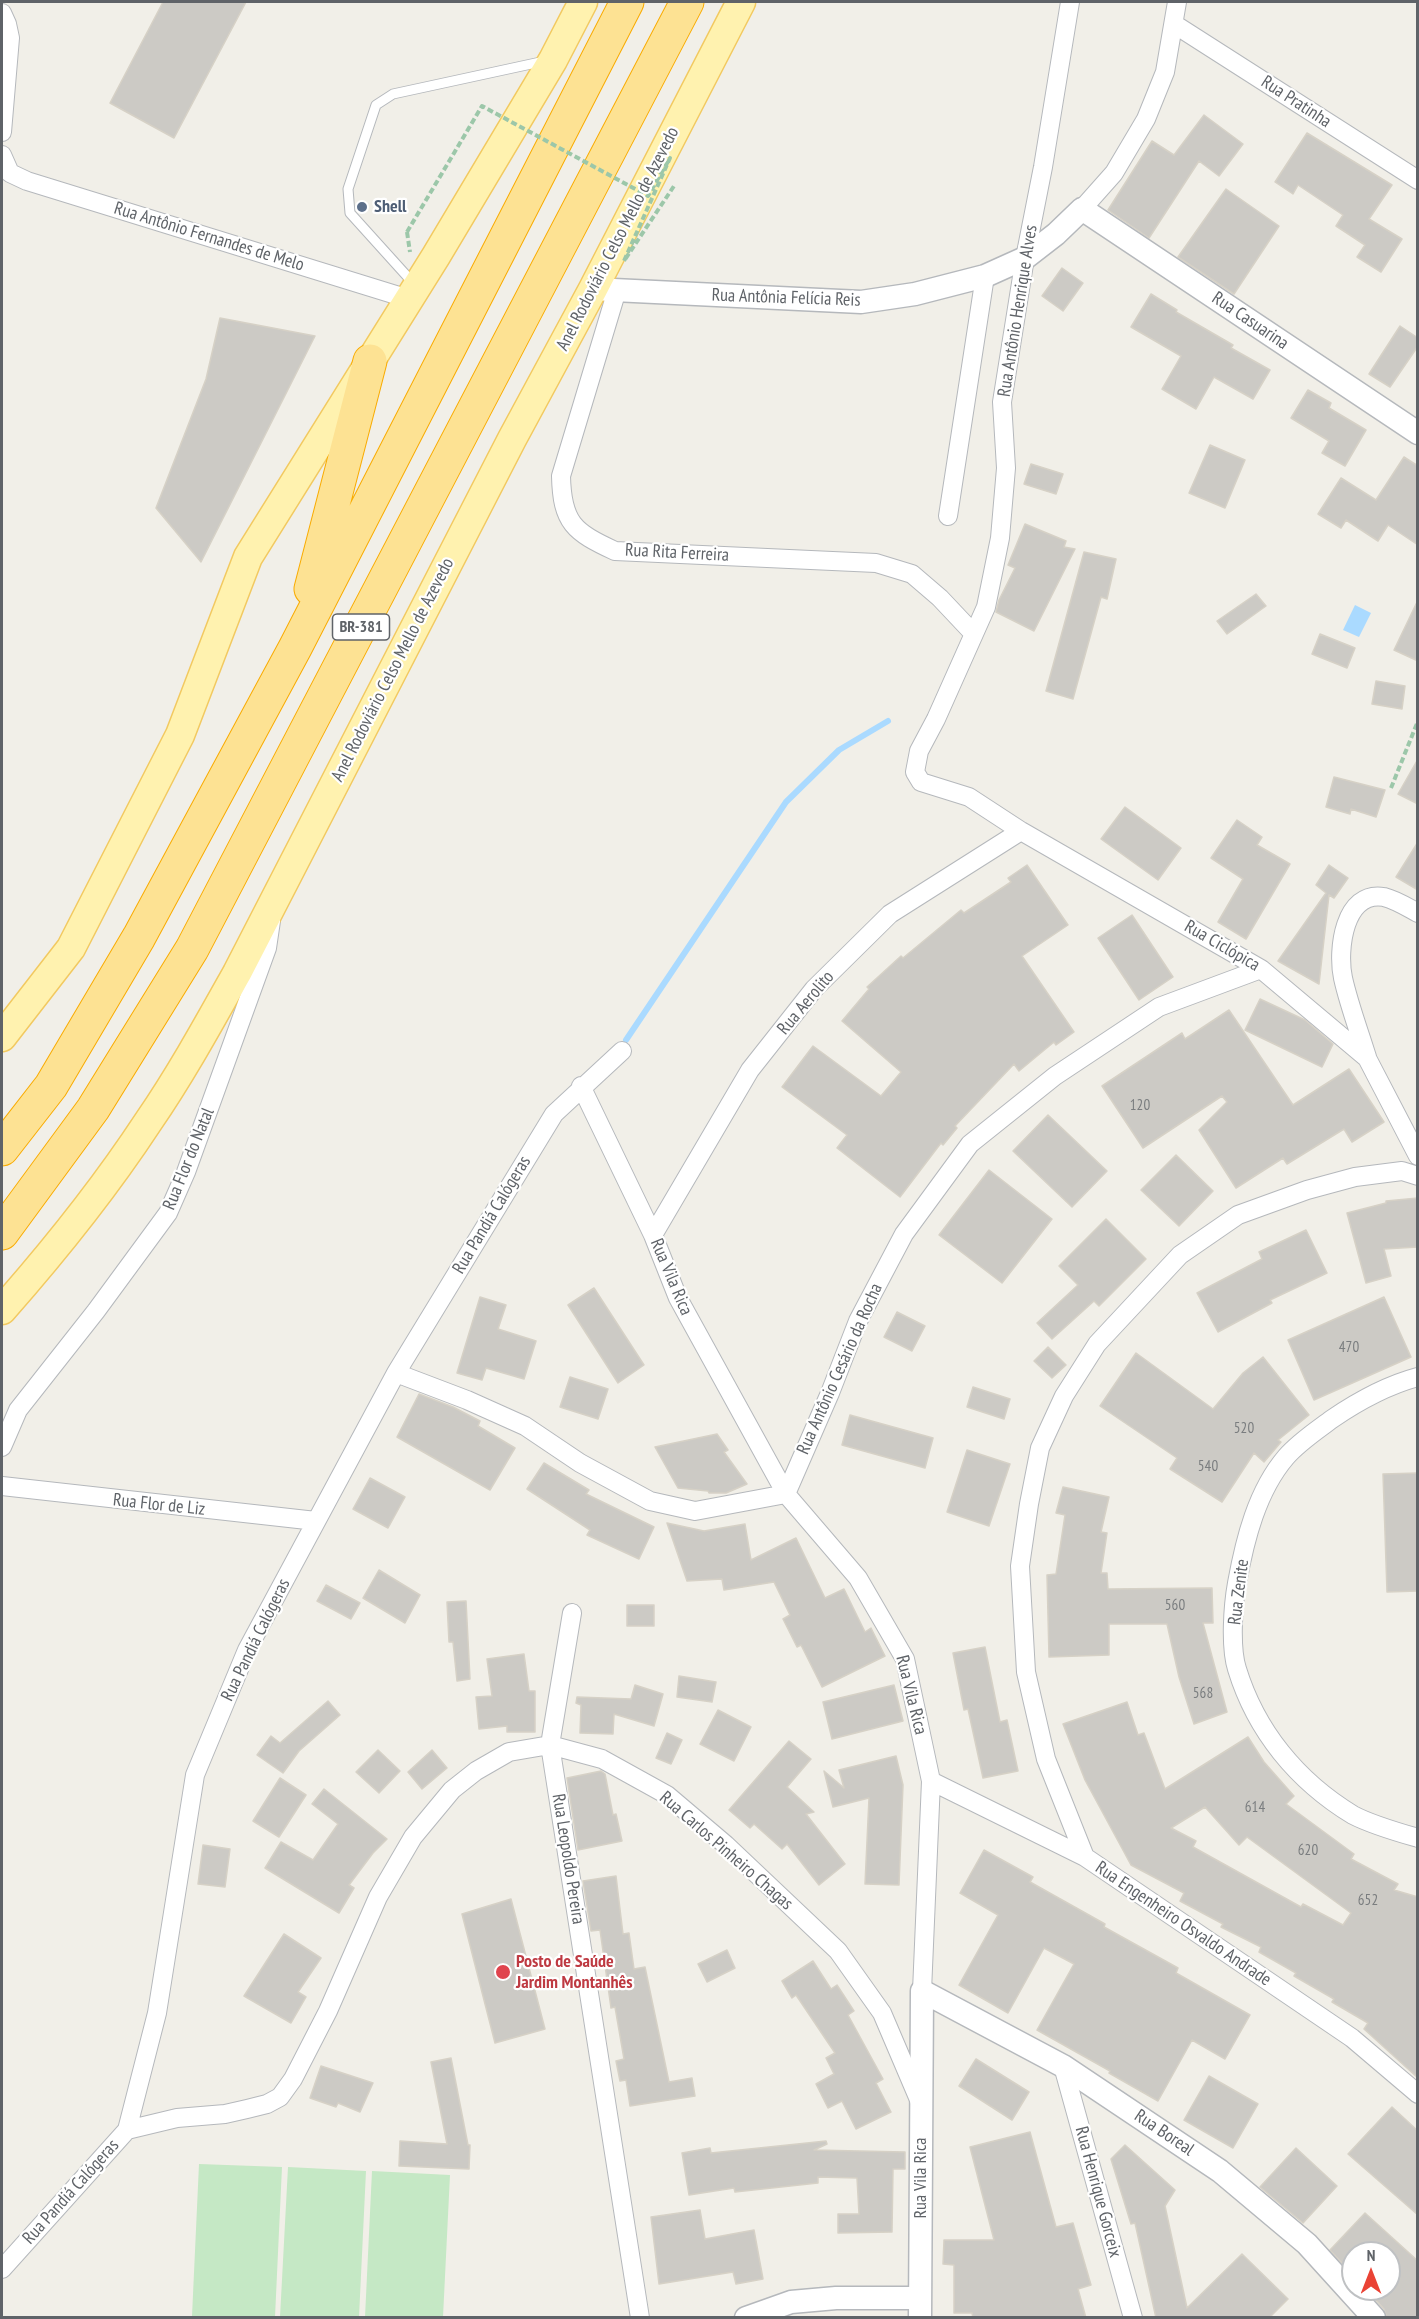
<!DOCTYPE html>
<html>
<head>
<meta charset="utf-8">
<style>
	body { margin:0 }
	#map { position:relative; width:1419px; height:2319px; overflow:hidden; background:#f1efe8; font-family:"PT Sans Narrow",sans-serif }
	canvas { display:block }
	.frame { position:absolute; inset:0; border:3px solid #5f6368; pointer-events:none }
	.north { position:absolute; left:1341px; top:2241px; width:60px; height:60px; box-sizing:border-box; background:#fff; border:2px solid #bfc1c3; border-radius:50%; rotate:0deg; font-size:16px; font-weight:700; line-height:24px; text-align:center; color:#5f6368 }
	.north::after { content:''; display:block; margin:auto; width:21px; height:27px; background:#ea4335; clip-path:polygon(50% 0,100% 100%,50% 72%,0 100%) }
</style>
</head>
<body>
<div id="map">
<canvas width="1419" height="2319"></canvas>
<div class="frame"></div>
<div class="north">N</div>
</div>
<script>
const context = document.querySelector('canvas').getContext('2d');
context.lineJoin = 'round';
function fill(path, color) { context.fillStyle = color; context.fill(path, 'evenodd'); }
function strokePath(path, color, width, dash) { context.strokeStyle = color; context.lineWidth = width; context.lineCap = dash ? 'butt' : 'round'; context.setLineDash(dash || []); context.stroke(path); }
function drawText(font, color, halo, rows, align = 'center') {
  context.font = font + ' "PT Sans Narrow",sans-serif'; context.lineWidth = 4.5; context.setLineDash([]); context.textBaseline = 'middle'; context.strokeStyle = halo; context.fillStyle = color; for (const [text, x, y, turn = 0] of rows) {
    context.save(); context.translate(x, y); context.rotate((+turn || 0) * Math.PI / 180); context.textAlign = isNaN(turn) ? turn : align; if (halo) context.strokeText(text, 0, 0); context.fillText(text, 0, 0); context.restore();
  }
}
const green = new Path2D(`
	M199,2164L282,2167L275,2317L192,2316Z
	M288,2167L366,2171L359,2317H280Z
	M372,2171L450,2175L443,2317H365Z`);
const water = new Path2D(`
	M1355,605L1371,613L1359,637L1343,630Z`);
const stream = new Path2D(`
	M626,1040L786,802L839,750L888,721`);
const building = new Path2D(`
	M163,2H246L174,138L110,103Z
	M1204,115L1243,144L1219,176L1199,161L1149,238L1108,210L1152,141L1174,155Z
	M1307,133L1392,185L1369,219L1402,239L1381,272L1357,257L1365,245L1336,226L1343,215L1298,185L1293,194L1275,182Z
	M1226,189L1279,226L1234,294L1178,257Z
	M1062,268L1083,283L1063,311L1042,296Z
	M1151,294L1177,310L1176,312L1233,345L1231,348L1270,370L1253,399L1214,377L1196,409L1162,389L1181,356L1131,327Z
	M220,318L315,336L201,562L156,508L206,379Z
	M1400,326L1418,338V346L1390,387L1369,374Z
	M1308,390L1331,403L1329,408L1366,430L1345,466L1322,453L1329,441L1291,418Z
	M1210,445L1245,460L1225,508L1189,493Z
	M1404,457L1418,466V545L1388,525L1378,541L1346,520L1341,528L1318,514L1341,478L1376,500Z
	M1031,464L1063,474L1056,494L1024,484Z
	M1025,524L1066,541L1064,547L1075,549L1034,631L996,612L999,600L1015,568L1008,565Z
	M1084,552L1116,559L1107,599L1101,597L1073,699L1046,691Z
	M1256,594L1266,606L1227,634L1217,621Z
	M1418,600V661L1394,650Z
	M1320,634L1355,648L1347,668L1312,654Z
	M1376,681L1405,686L1402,709L1372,704Z
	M1418,759V804L1398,794Z
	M1334,777L1385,790L1376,817L1351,809L1350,814L1326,807Z
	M1125,807L1181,848L1158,880L1101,839Z
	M1237,820L1262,837L1257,845L1290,864L1246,939L1218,922L1243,879L1211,858Z
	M1418,842V890L1396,877Z
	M1027,865L1068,925L1022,956L1074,1032L1056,1045L1054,1042L1019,1071L1014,1064L955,1126L957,1128L943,1145L941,1143L900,1197L837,1148L847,1135L782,1087L813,1046L881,1096L901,1072L842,1021L869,989L867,987L901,956L903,958L961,910L964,913L1011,882L1008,878Z
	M1329,865L1348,878L1334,898L1329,895L1319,984L1278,961L1326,893L1316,885Z
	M1132,915L1173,977L1139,1000L1098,938Z
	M1260,999L1305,1020L1333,1044L1322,1067L1245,1030Z
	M1229,1010L1293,1105L1349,1069L1384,1122L1352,1142L1344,1129L1287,1164L1283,1158L1236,1188L1199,1130L1227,1102L1222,1096L1143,1148L1102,1086L1182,1033L1185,1039Z
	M1048,1115L1107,1171L1072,1207L1013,1151Z
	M1176,1155L1213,1191L1179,1226L1141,1190Z
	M989,1170L1052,1219L1002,1283L939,1235Z
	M1418,1198V1247L1384,1249L1391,1276L1366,1283L1347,1213L1386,1203V1201Z
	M1106,1219L1146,1259L1099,1306L1094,1301L1052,1339L1037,1323L1078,1285L1059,1266Z
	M1306,1230L1327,1273L1270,1300L1272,1303L1218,1332L1197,1293L1262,1259L1259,1252Z
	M594,1288L644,1365L618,1383L568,1305Z
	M480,1297L506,1305L498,1329L536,1341L524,1379L486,1368L482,1380L457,1373Z
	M1384,1297L1411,1357L1314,1400L1288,1340Z
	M897,1312L925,1326L912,1351L884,1337Z
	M1048,1347L1066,1365L1052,1378L1034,1361Z
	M1136,1353L1213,1409L1243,1373L1263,1357L1309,1415L1278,1440L1281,1442L1264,1462L1254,1453L1222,1502L1170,1469L1177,1458L1100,1406Z
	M570,1377L608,1389L598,1419L560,1407Z
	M973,1387L1010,1399L1004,1419L967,1407Z
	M419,1394L453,1407L480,1421L478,1426L515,1448L490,1490L397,1437Z
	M850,1415L933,1438L925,1468L842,1445Z
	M717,1434L728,1450L724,1452L747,1484L726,1493H709L708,1491L678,1488L655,1447Z
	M967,1450L1010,1464L989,1526L947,1512Z
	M544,1463L589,1490L586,1494L654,1527L639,1559L587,1535L590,1530L527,1489Z
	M1418,1473V1591L1387,1592L1383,1474Z
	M370,1478L405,1497L388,1528L353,1509Z
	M1063,1487L1109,1497L1101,1532L1107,1533L1101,1573H1107L1108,1589L1212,1588L1213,1623H1203L1227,1712L1194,1724L1179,1677L1167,1624H1109V1655L1049,1657L1047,1575L1056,1574L1065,1515L1056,1513Z
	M667,1523L704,1531L745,1524L751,1560L796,1538L825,1598L844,1589L865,1632L871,1628L885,1656L822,1687L801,1645L797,1647L783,1619L790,1615L774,1582L724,1590L722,1579L687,1581Z
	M379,1570L420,1595L405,1623L363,1598Z
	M326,1585L360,1603L351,1619L317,1601Z
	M466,1601L470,1679L457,1681L453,1642H449L447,1602Z
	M627,1605H654V1626H627Z
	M985,1647L1000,1722L1007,1720L1018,1771L983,1778L968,1709L964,1710L953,1653Z
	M524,1654L529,1691H535V1732H507V1726L479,1729L476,1697L492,1696L487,1659Z
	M679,1676L716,1682L712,1702L677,1697Z
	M635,1685L663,1694L654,1726L614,1714L613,1734L580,1733L581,1705L576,1703L577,1697L631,1699Z
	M894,1685L903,1721L832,1739L823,1702Z
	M328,1701L340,1715L299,1751L283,1773L257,1755L271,1736L280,1743Z
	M1127,1702L1138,1735L1144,1733L1165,1789L1248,1737L1264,1762L1294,1796L1286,1804L1354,1854L1351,1859L1398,1884L1394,1890L1418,1897V2078L1364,2029L1368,2023L1332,2002L1334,1999L1294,1976L1296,1973L1259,1952L1261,1947L1221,1927L1223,1924L1180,1901L1184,1893L1131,1865L1085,1780L1063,1724ZM1205,1807L1239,1845L1247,1837L1351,1913L1343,1925L1303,1904L1301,1907L1193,1847L1196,1841L1171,1828Z
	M718,1710L751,1727L734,1761L700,1744Z
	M667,1733L682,1740L671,1764L656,1758Z
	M789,1741L811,1759L787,1787L814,1812L806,1814L845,1864L819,1885L787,1844L782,1849L754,1824L750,1828L729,1810Z
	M378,1750L400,1771L379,1793L356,1772Z
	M432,1750L447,1768L422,1789L408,1772Z
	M896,1756L903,1785L899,1885L865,1884L869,1798L833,1807L824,1771L844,1788L839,1770Z
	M601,1771L605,1774L613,1815L616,1814L622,1841L578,1850L567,1778Z
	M280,1778L306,1795L279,1837L253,1821Z
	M324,1789L387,1839L373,1853L349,1885L354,1888L339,1913L265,1868L281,1842L313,1860L338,1824L312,1804Z
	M203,1845L230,1849L225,1887L198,1884Z
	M984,1850L1033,1877L1030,1882L1105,1924L1104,1927L1178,1968L1176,1973L1250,2015L1225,2059L1192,2040L1158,2101L1109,2073L1110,2071L1037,2030L1074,1964L1044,1948L1008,2013L959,1985L998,1915L960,1893Z
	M616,1876L623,1934L629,1933L634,1969L645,1967L669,2082L692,2078L695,2096L630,2106L626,2080L620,2081L616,2061L624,2059L615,2007L611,2008L600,1930L591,1931L583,1881Z
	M511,1899L545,2029L495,2043L462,1914Z
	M284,1934L321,1958L298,1992L306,1997L291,2023L244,1996Z
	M727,1950L735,1968L707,1982L698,1964Z
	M813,1961L831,1989L837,1985L854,2011L848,2015L883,2079L876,2083L891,2112L856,2129L842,2101L828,2108L816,2084L834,2074L826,2058L835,2053L796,1995L792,1998L782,1981Z
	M451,2058L468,2145H470L469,2169L399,2166L400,2141L447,2144L431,2062Z
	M976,2059L1029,2092L1012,2120L959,2086Z
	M321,2066L373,2083L360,2112L338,2103L336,2107L310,2098Z
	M1209,2076L1258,2104L1233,2148L1184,2120Z
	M1392,2107L1418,2131V2215L1348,2154Z
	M1030,2132L1056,2227L1073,2223L1091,2285L1078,2289L1086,2318H973L972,2313H954V2265L943,2264L944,2240H994L970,2147Z
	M826,2141L827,2144L814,2150L905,2152V2169H893L892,2232L838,2233V2214H859L857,2178L818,2177V2183L735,2192L734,2188L689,2195L682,2153L710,2148L711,2153Z
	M1125,2145L1175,2190L1165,2206L1187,2308L1242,2254L1288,2299L1269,2318H1156L1135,2223L1131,2224L1111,2159Z
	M1296,2148L1337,2186L1303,2223L1260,2187Z
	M700,2210L705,2239L754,2230L763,2279L736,2284L733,2272L659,2284L651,2217Z
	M1365,2213L1418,2261V2318H1387L1384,2309L1366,2289H1389V2253H1353V2275L1330,2250Z`);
const path = new Path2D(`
	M407,232L410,252
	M1391,788L1418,721`);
const service = new Path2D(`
	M415,285L350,213L348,189L376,105L393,94L545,61`);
const minor = new Path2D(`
	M1070,2L1043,167L1025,258L1002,402L1006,468L1000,538L986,607L936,719L919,751L915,772L921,782L969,797L1021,831L1261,969L1367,1058L1418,1156
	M2,13L7,24L10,38L2,132
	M1174,24L1418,180
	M2,155L10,173L27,181L409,299
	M1082,209L1114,173L1146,119L1165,72L1177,2
	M617,290L561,476C562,523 574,532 615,551L876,563L912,574L940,598L973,633
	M948,516L985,276
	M1367,1057C1359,1031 1349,1005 1343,978C1337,950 1344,890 1384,897C1396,900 1407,907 1418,913
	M581,1086L653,1235L678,1298L786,1494L858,1578L905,1659L931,1781L922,1991
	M653,1235L750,1070L814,989L890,914L1021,831
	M396,1373L467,1400L525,1426L580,1463L650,1501L695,1511L786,1494L830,1393L858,1321L904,1234L970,1144L1055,1076L1159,1007L1261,969
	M1418,1377C1388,1385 1357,1402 1332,1419C1316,1431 1299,1442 1286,1457C1257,1491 1245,1539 1237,1583C1233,1605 1230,1647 1237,1669C1256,1731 1297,1781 1353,1815C1372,1825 1397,1832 1418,1838
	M2,1447L18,1410L96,1311L168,1213L186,1172L267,948L271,921
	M2,1486L316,1521
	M572,1613L550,1745L640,2318
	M931,1781L1085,1857L1352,2038L1418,2094
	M1085,1857L1046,1759L1026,1672L1020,1566L1029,1504L1040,1448L1064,1396L1097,1344L1180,1255L1238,1215L1307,1190L1355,1177L1402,1171L1418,1176
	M1063,2066L1133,2318
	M127,2130L177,2118L225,2114L247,2109L267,2104L280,2097L293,2079L328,2011L378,1897L413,1837L452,1790L476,1771L509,1752L550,1745L602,1759L667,1795L726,1845L838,1951L882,2013L920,2102
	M2,2269L127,2130L157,2013L195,1775L247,1650L396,1373L554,1114L622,1051`);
const tertiary = new Path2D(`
	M593,289L861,302L915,294L985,276L1025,258L1056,234L1082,209L1418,433
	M746,2318L791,2302L836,2298H920
	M920,2318L922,1991L1063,2066L1220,2171L1307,2244L1374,2318`);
const primary = new Path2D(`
	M2,1037L71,948L180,735L248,557L436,256L553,60L583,2
	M2,1310C54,1251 104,1189 148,1122C181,1074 209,1023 237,973L512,439L593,289L741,2`);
const motorway = new Path2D(`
	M311,589L370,361
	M2,1149L51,1086L139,937L295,648L627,2
	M2,1233L93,1109L192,949L687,2`);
const pathBridge = new Path2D(`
	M407,232L482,106L648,196L670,158L624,261L674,186`);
const markers = [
	[362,207,6,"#5c6f8a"],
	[503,1972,8,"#e0444e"]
];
const numberNames = [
	["120",1140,1106],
	["470",1349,1348],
	["520",1244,1429],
	["540",1208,1467],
	["560",1175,1606],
	["568",1203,1694],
	["614",1255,1808],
	["620",1308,1851],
	["652",1368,1901]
];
const shields = [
	[361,627,57]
];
const shieldNames = [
	["BR-381",361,627]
];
const streetNames = [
	["Rua Pratinha",1296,102,33],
	["Rua Antônio Fernandes de Melo",209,237,17],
	["Anel Rodoviário Celso Mello de Azevedo",618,239,-63],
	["Rua Antônia Felícia Reis",786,298,2],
	["Rua Antônio Henrique Alves",1018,311,-81],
	["Rua Casuarina",1250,321,34],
	["Rua Rita Ferreira",677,553,3],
	["Anel Rodoviário Celso Mello de Azevedo",393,670,-63],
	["Rua Ciclópica",1222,946,30],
	["Rua Aerolito",806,1003,-50],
	["Rua Flor do Natal",189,1159,-68],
	["Rua Pandiá Calógeras",492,1215,-59],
	["Rua Vila Rica",671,1277,67],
	["Rua Antônio Cesário da Rocha",840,1369,-66],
	["Rua Flor de Liz",159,1505,6],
	["Rua Zenite",1239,1592,-83],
	["Rua Pandiá Calógeras",256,1640,-64],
	["Rua Vila Rica",911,1695,76],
	["Rua Carlos Pinheiro Chagas",726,1851,41],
	["Rua Leopoldo Pereira",568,1859,81],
	["Rua Engenheiro Osvaldo Andrade",1183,1924,34],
	["Rua Boreal",1164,2133,34],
	["Rua Vila Rica",921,2178,-90],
	["Rua Pandiá Calógeras",71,2192,-48],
	["Rua Henrique Gorceix",1098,2192,75]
];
const serviceNames = [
	["Shell",374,207]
];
const healthNames = [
	["Posto de Saúde",516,1962],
	["Jardim Montanhês",516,1983]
];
fill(green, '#c5e8c5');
fill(water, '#aadaff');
strokePath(stream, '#aadaff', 6);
fill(building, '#cccac5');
strokePath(building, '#d6d1c6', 1.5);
strokePath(service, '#b5b8bc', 11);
strokePath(minor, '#b5b8bc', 20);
strokePath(tertiary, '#b5b8bc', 25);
strokePath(primary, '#f2c960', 31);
strokePath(motorway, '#f9ab00', 35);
strokePath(path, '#9cc7a9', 4, [6, 3]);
strokePath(service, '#fff', 9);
strokePath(minor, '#fff', 18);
strokePath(tertiary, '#fff', 22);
strokePath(primary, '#fff2af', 28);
strokePath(motorway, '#fde293', 33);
strokePath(pathBridge, '#9cc7a9', 4, [6, 3]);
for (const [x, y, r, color] of markers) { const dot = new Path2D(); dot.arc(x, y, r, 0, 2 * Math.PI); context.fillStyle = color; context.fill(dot); strokePath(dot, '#fff', 2); }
drawText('15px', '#7a7d7f', null, numberNames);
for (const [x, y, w] of shields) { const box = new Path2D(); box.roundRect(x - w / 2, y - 13, w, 26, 4.5); context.fillStyle = '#fff'; context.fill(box); strokePath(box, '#5f6368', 1.5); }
drawText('bold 16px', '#5f6368', null, shieldNames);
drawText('18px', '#5f6368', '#fff', streetNames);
drawText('bold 18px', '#4e5e75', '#fff', serviceNames, 'left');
drawText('bold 18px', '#be3a42', '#fff', healthNames, 'left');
</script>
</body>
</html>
